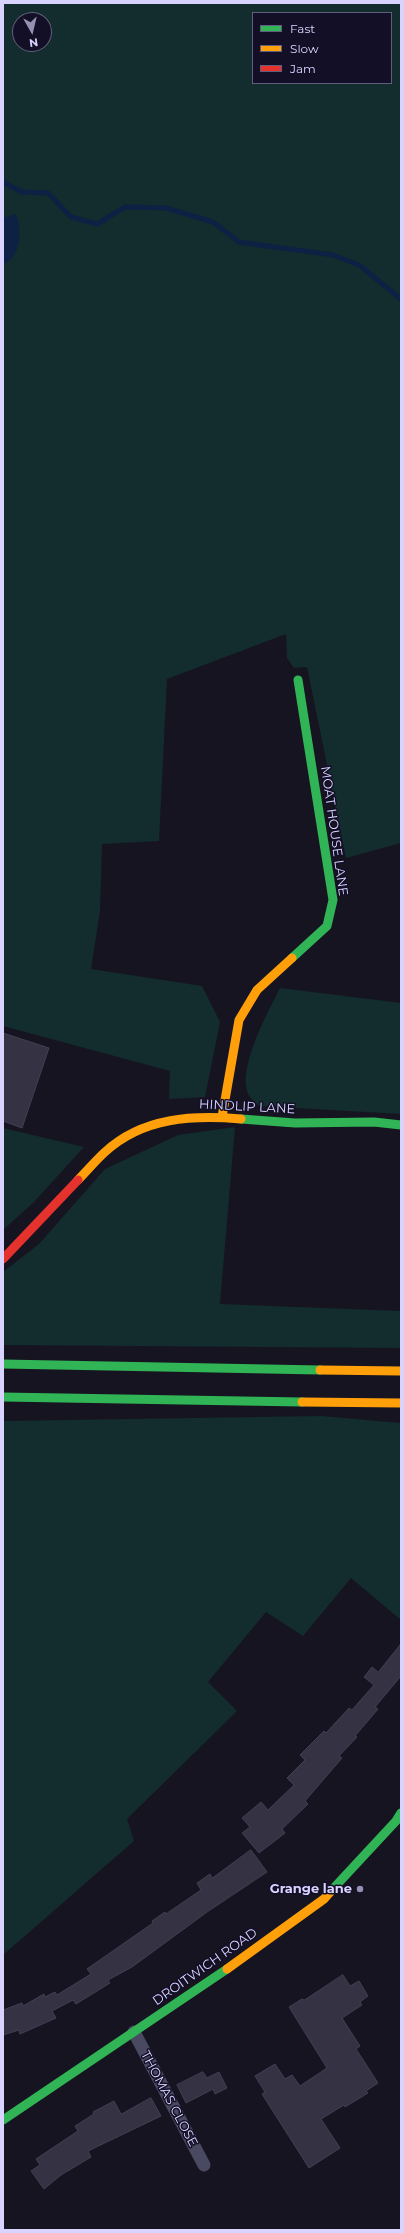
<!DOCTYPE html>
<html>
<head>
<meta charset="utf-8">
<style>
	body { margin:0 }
	#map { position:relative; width:404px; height:2233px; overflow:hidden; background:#161421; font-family:Montserrat,sans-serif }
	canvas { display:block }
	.frame { position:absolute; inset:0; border:4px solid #d9d4ff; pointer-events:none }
	.legend { position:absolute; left:252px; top:12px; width:140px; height:72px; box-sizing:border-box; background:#130f26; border:1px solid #625e7d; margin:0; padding:5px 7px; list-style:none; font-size:12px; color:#d9d4ff }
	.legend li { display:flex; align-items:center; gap:8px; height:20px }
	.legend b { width:20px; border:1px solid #625e7d }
	.north { position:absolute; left:12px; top:12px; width:40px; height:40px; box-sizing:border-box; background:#130f26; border:1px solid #625e7d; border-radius:50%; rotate:172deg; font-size:11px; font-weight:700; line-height:16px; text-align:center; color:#d9d4ff }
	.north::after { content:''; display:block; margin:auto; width:14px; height:18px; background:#9591b1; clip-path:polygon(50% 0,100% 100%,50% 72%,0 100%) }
</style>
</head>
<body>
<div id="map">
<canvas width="404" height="2233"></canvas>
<div class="frame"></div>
<ul class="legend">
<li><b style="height:5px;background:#30b455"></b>Fast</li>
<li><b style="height:5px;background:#ff9f0a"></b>Slow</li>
<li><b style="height:5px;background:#e5322d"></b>Jam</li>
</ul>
<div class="north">N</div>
</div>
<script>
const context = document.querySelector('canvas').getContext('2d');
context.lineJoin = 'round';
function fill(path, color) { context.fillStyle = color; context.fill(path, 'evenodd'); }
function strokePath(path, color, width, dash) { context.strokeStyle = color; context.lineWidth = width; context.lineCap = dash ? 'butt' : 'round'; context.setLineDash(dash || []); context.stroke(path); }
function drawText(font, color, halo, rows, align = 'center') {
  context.font = font + ' Montserrat,sans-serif'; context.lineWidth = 3; context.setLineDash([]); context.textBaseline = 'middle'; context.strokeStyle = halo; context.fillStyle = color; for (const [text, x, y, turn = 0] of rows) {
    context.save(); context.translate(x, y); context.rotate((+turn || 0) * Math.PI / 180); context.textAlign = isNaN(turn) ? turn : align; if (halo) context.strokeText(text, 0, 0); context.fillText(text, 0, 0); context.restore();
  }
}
const green = new Path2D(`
	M3,3H401V843L346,858L307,667L294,668L287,658L286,634L167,679L159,841L102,844L100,911L91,969L202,986L220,1022L205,1097L169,1099L170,1071L3,1026ZM253,13H391V83H253ZM20,20H44V44H20Z
	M280,988L401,1003V1114L259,1106C256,1103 252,1100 250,1097C234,1073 269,1010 280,988Z
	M235,1127L220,1304L401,1311V1348L3,1345V1272L39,1244L105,1169L178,1135Z
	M3,1128L84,1147L34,1202L3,1230Z
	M321,1416L401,1423V1620L351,1578L303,1636L266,1612L208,1682L237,1711L127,1819L134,1841L3,1955V1421Z`);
const water = new Path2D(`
	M16,214C22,228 21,259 3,264V218Z`);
const stream = new Path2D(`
	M3,182L22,192L48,193L71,217L97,224L125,207L166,208L213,222L239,242L333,255L359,265L401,299`);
const building = new Path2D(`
	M3,1033L49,1048L22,1128L3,1121Z
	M401,1644V1676L375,1707L378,1709L355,1736L357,1737L339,1756L342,1758L305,1801L308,1804L282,1829L285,1833L259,1853L242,1833L250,1827L242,1818L261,1802L268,1810L294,1785L287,1778L305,1760L300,1755L324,1731L326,1733L349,1708L352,1710L374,1685L364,1677L372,1667L378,1672Z
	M251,1850L267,1872L207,1912L132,1967L108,1980L110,1983L76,2004L73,2000L52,2011L56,2018L20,2034L19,2030L3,2035V2010L22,2003L23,2006L44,1994L45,1997L55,1992L57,1995L91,1974L87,1969L153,1923L152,1921L165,1912L166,1914L201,1890L197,1883L210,1874L212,1878Z
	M343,1975L350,1986L359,1981L368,1996L360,2002L362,2005L342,2018L360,2046L356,2049L378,2083L366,2091L368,2093L345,2107L344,2105L321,2119L340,2148L309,2168L262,2094L265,2092L255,2076L275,2064L285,2079L292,2075L300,2086L327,2068L289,2007L302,1999L304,2000Z
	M203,2072L207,2078L219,2072L227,2088L215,2094L213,2089L186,2103L177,2085Z
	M151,2098L161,2116L88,2151L91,2157L61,2175L44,2189L31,2171L40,2165L36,2159L78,2131L75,2126L94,2114L93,2112L114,2101L121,2114Z`);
const street = new Path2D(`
	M134,2032L204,2165`);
const fast = new Path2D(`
	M292,958L327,926L333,900L298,680
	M241,1119L295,1123L374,1122L401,1125
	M3,1364L320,1370
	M3,1397L302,1402
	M331,1891L396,1821L401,1813
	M3,2120L227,1969`);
const slow = new Path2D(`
	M222,1117L239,1020L257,990L292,958
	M78,1180C87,1171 96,1160 105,1152C143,1117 193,1115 241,1119
	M320,1370L401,1371
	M302,1402L401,1403
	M227,1969L324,1899L331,1891`);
const jam = new Path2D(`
	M3,1259L78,1180`);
const markers = [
	[360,1889,4,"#9591b1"]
];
const streetNames = [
	["MOAT HOUSE LANE",334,831,82],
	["HINDLIP LANE",247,1107,3],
	["DROITWICH ROAD",205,1967,-35],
	["THOMAS CLOSE",169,2099,62]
];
const poiNames = [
	["Grange lane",352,1889]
];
fill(green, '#132c2d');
fill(water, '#0d2144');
strokePath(stream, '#0d2144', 5);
fill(building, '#343243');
strokePath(building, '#433f54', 1);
strokePath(street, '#4a4962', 13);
strokePath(fast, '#30b455', 9);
strokePath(slow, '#ff9f0a', 9);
strokePath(jam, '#e5322d', 9);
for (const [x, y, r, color] of markers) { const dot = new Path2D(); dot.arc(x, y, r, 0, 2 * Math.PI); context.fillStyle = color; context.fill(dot); strokePath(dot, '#130f26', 1.5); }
drawText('13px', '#d9d4ff', '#130f26', streetNames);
drawText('bold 13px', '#d9d4ff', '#130f26', poiNames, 'right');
</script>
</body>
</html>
